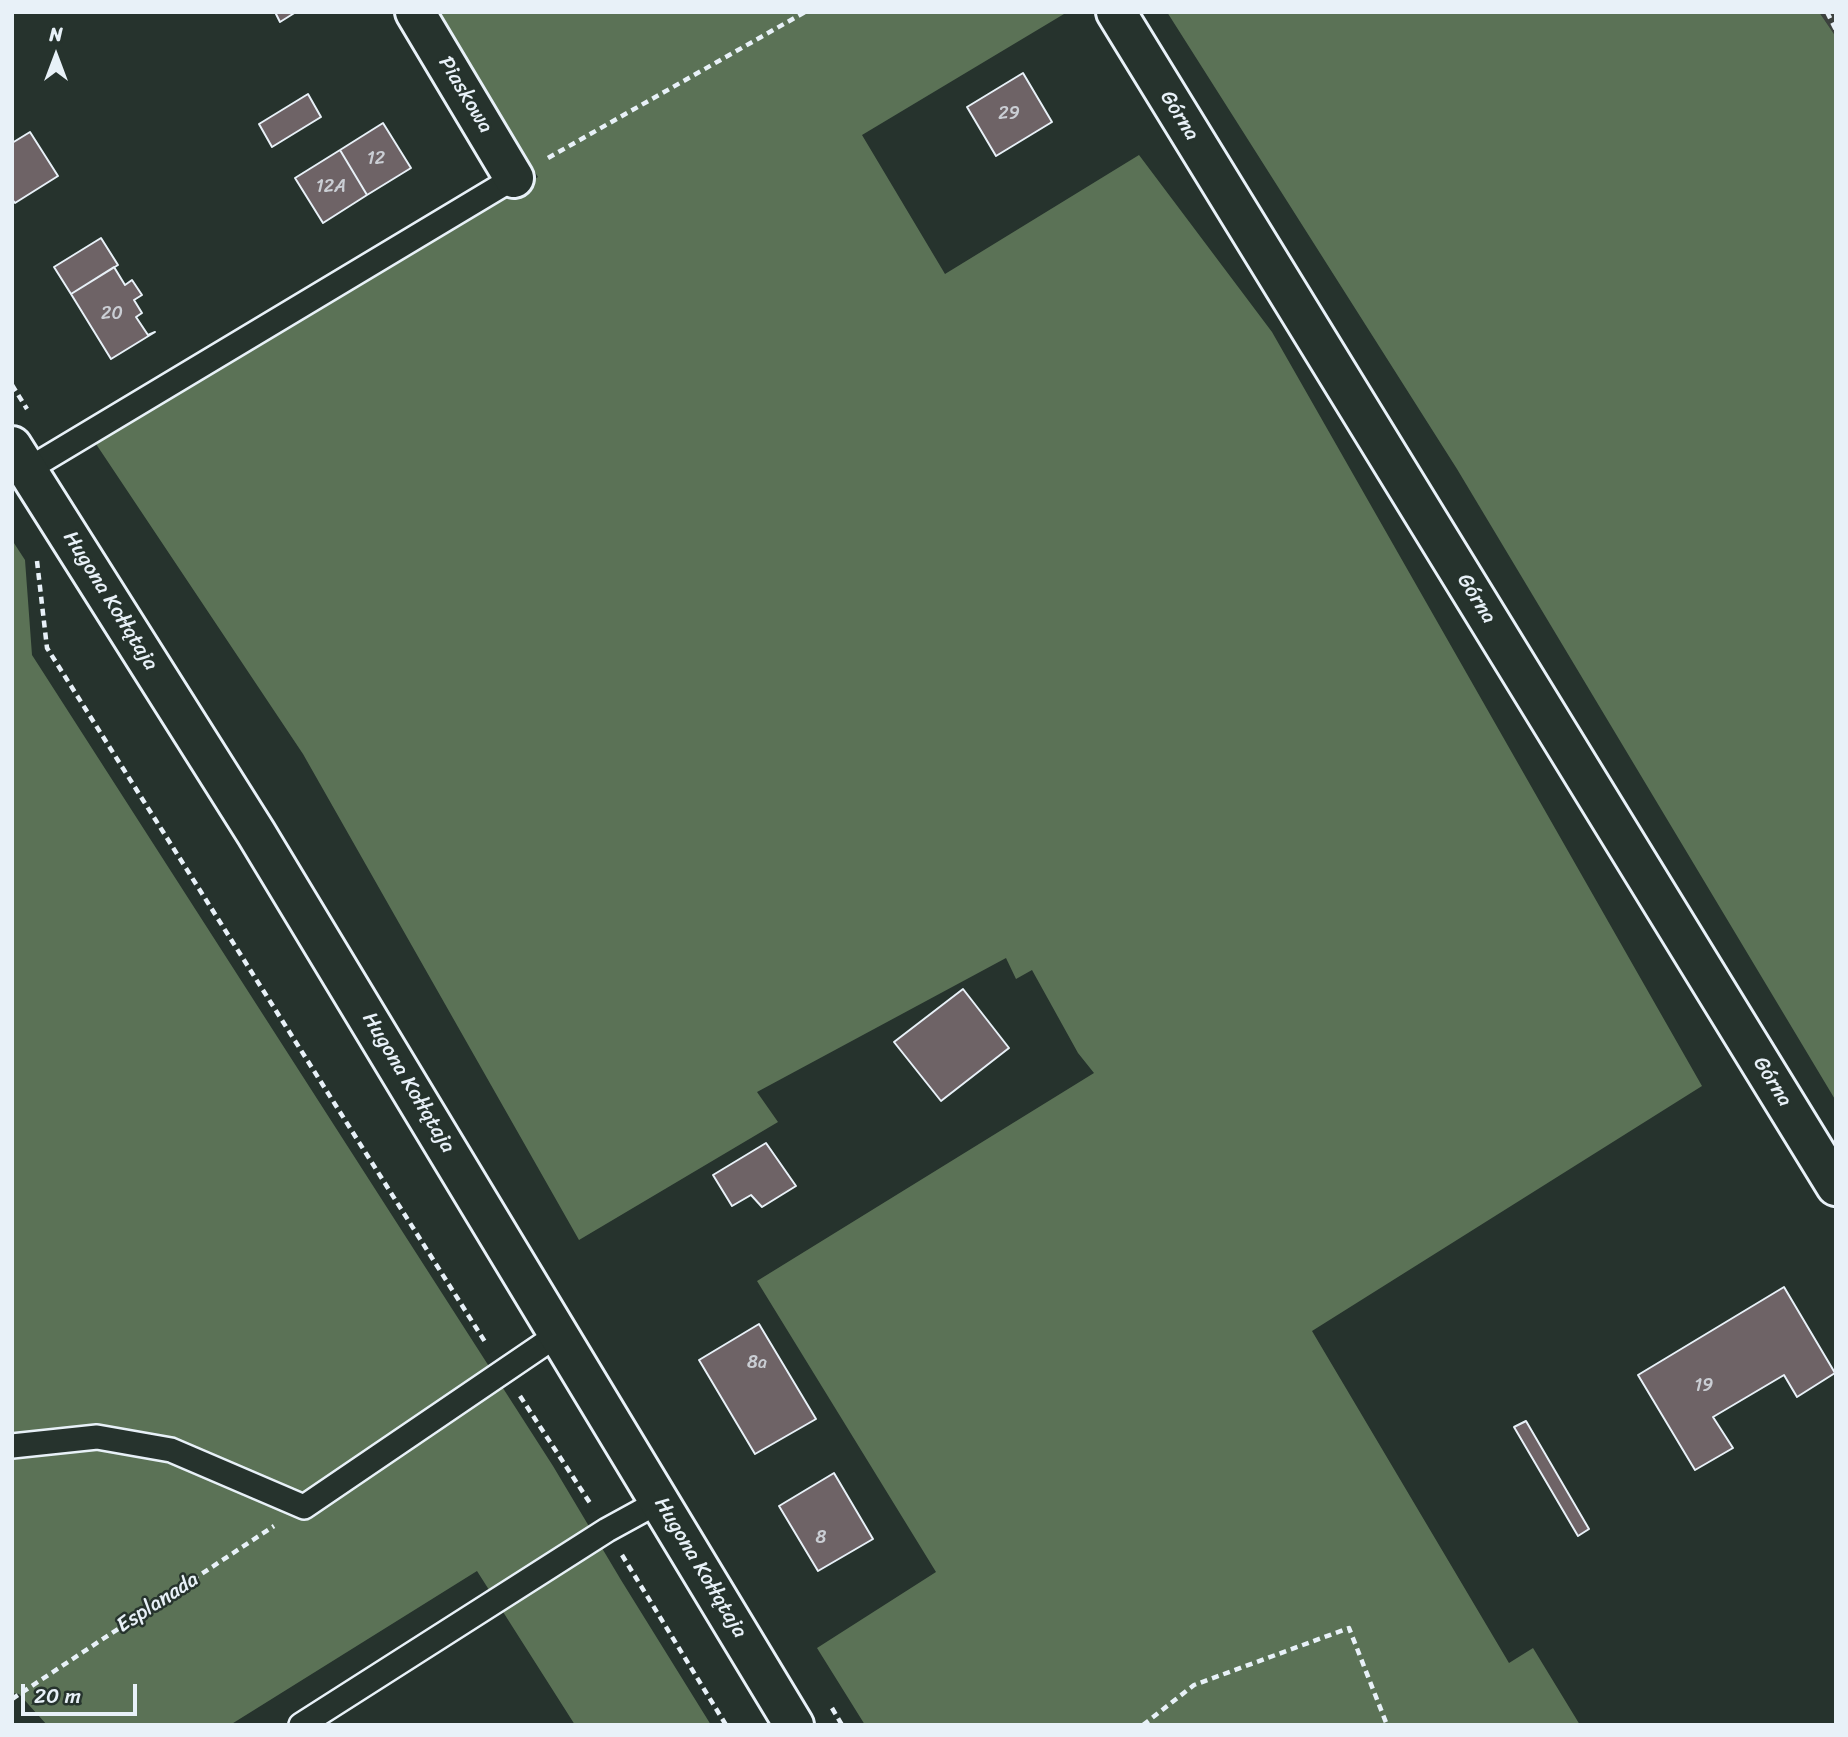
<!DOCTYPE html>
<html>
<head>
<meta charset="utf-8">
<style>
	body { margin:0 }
	#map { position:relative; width:1848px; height:1737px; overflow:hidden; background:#26332d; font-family:Sriracha,sans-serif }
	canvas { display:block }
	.frame { position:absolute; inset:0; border:14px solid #e8f1f8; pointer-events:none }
	.north { position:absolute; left:21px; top:21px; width:70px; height:70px; -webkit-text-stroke:5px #26332d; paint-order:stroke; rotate:0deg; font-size:19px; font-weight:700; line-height:28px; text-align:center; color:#e8f1f8 }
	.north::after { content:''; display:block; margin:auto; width:24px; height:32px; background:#e8f1f8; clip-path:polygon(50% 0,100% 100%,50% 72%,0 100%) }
	.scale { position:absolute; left:21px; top:1684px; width:116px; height:32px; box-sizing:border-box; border:4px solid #e8f1f8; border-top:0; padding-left:9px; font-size:21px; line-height:24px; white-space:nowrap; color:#e8f1f8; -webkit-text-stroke:5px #26332d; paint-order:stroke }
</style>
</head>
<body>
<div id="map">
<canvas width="1848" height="1737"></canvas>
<div class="frame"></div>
<div class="north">N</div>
<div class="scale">20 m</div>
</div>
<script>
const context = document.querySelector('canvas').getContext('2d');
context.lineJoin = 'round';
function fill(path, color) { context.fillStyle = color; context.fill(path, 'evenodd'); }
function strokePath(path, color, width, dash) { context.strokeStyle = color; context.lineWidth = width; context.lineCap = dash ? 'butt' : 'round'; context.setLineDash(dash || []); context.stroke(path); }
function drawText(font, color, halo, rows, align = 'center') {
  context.font = font + ' Sriracha,sans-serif'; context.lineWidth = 5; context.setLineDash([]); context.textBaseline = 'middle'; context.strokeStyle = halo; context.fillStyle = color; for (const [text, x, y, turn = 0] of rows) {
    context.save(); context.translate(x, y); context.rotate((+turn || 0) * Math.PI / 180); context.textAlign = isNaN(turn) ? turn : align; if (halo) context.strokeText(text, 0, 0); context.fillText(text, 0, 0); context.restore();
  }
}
const built = new Path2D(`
	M1819,12H1836V37Z`);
const green = new Path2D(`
	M445,12H1063L1064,14L862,135L945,274L1139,155L1272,332L1702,1086L1312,1331L1509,1663L1533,1648L1580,1725H865L817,1648L936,1572L757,1281L1094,1073L1078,1053L1032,970L1016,979L1006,958L757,1092L778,1122L579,1240L303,754L94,441L538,177L437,17Z
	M1167,12H1819L1836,37V1101L1457,469Z
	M12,540L25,560L32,655L553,1466L621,1580L711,1725H575L477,1571L230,1725H47L19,1694L12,1693Z`);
const building = new Path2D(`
	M275,12H296L280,22Z
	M1023,73L1052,122L996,156L967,107Z
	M308,94L321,117L272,147L259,124Z
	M383,123L411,168L367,195L340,150Z
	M30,132L58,176L15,203L12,199V143Z
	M340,150L367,195L323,223L295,178Z
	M101,238L118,265L71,294L54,267Z
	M114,267L125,285L132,280L142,295L134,300L142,313L136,317L148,335L155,332L111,359L71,294Z
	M963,989L1009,1048L941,1101L894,1042Z
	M766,1143L796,1186L762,1207L751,1195L732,1206L713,1175Z
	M1784,1287L1835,1373L1797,1397L1784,1375L1713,1417L1733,1448L1695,1470L1638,1375Z
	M759,1324L816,1419L755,1454L699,1360Z
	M1526,1421L1589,1529L1578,1536L1514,1427Z
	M834,1473L873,1539L818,1571L779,1506Z`);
const path = new Path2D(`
	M1827,12L1836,30
	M548,158L805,12
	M12,385L27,409
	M37,561L47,648L487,1345
	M520,1396L590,1503
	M622,1555L726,1725
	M12,1699L274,1526
	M832,1708L842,1725
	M1143,1725L1194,1685L1349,1628L1387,1725`);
const service = new Path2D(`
	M27,470L514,178
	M12,1446L97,1437L171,1450L304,1507L560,1333
	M301,1725L607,1530L660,1501`);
const minor = new Path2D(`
	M415,12L514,178
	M1116,12L1836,1186`);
const secondary = new Path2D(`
	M12,446L256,833L794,1725`);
const numberNames = [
	["29",1009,114],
	["12",376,159],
	["12A",331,187],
	["20",112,314],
	["8a",757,1363],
	["19",1704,1386],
	["8",821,1538]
];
const streetNames = [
	["Piaskowa",465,95,59],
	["Górna",1179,116,58],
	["Górna",1476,599,58],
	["Hugona Kołłątaja",110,601,58],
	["Górna",1772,1082,58],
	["Hugona Kołłątaja",408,1083,59],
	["Hugona Kołłątaja",700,1568,59],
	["Esplanada",158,1603,-33]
];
fill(built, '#3c413e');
fill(green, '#5b7256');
fill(building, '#6e6366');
strokePath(building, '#e8f1f8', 2);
strokePath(service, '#e8f1f8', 28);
strokePath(minor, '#e8f1f8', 44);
strokePath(secondary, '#e8f1f8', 44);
strokePath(path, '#e8f1f8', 4.5, [7, 5]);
strokePath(service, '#26332d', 23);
strokePath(minor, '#26332d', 38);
strokePath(secondary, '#26332d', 38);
drawText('18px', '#caced4', null, numberNames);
drawText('21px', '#e8f1f8', '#26332d', streetNames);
</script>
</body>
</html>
